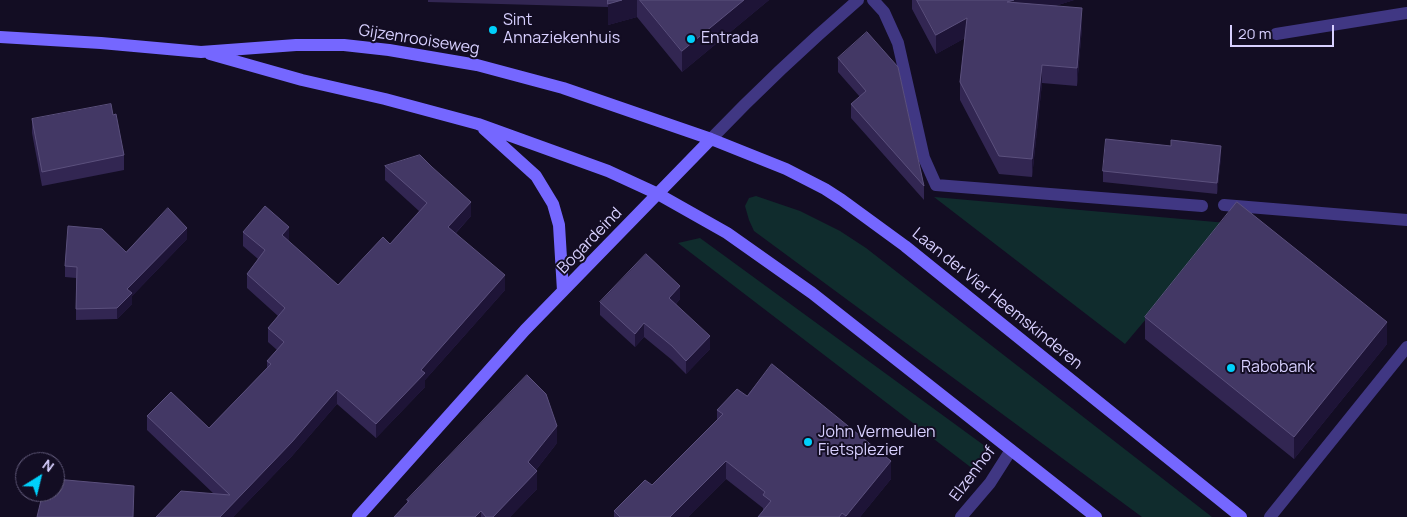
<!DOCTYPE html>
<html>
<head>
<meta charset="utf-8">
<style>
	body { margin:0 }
	#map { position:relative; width:1407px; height:517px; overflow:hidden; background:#130d23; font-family:Manrope,sans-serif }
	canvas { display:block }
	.north { position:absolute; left:15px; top:452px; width:50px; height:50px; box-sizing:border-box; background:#130d23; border:1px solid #625b7b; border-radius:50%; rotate:36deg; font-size:14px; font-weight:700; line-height:20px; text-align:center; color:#d8d0ff }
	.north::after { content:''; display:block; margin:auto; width:18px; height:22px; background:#00d0fb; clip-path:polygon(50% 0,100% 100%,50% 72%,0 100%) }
	.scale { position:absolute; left:1230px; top:25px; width:104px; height:22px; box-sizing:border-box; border:2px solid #d8d0ff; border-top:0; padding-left:6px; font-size:15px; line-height:18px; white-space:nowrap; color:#d8d0ff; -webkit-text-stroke:4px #130d23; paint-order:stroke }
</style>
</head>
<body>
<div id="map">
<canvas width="1407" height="517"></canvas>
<div class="north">N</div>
<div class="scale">20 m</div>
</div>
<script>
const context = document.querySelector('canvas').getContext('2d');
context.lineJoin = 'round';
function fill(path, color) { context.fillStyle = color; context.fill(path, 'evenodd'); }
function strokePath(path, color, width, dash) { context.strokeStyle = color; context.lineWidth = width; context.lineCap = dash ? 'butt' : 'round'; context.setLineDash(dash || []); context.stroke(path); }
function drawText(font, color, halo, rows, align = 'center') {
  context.font = font + ' Manrope,sans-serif'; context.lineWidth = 4; context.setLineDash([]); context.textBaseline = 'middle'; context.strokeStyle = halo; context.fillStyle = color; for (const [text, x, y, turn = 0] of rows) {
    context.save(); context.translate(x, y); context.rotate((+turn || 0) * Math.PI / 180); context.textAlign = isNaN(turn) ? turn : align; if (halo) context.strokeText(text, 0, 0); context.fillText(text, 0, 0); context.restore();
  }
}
const green = new Path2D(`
	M756,196L800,211L840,231L866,248L1212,517H1142L754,231L749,220L745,206L749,198Z
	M934,197L1227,223L1125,344Z
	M700,238L989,449L973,469L678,243Z`);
const lane = new Path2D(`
	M873,0L884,12L898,43L924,158L936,185L1202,206
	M1276,34L1407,13
	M1224,205L1407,220
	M1270,517L1407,347`);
const street = new Path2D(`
	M711,139C758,90 807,44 858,0
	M961,517L990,483L1011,450`);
const secondary = new Path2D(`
	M0,37L101,43L201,52L296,45H344L389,50L477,65L563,88L711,139L786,169L825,189L842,200L905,246L1241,517
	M210,54L302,80L385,99L478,124L608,171L658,194L727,233L812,293L1096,517
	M484,129L536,176L553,204L559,225L563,291
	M358,517L525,330L711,139`);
const wall = new Path2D(`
	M428,0H769L682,72L637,17L608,25V7L428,2Z
	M912,0H1074L1055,6L1082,27L1077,86L1042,83L1032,177L999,174L960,100V82L965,38L936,54L912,9Z
	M838,58L898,67L924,186V200L851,118V104L860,97L838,72Z
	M113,115L124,155V170L42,186L32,133V119Z
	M1171,146L1221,157L1217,194L1103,182V171Z
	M385,166L471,216L456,233L505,290L425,380V387L376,438L337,404L292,456L233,517L214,494L147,430V416L209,428L267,368V361L277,350L268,342V328L278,316L247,288V274L258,259L243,246V232L288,241L338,285L390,244L419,211L385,180Z
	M187,239L132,296V304L117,319L76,320V278L65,277V266Z
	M680,299L676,304L710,349L686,374L672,360L644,337L635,347L600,315V302Z
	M1145,317L1387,344L1294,459L1145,339Z
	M747,396L891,479L860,517H758L763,511V508L726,479L688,517H614V511L652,485L717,420V410Z
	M557,443L536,470L537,489L510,517H394L407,503V500Z`);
const shadedWall = new Path2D(`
	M622,0H637V17L608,25V4Z
	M744,0H769L682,72V51Z
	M1014,0H1074L1007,21V2Z
	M1082,8V27L1077,86V68Z
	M967,18V37L936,54V35Z
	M1042,65V83L1032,177V159Z
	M1221,146V157L1217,194V183Z
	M471,202V216L448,241V227Z
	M289,227V241L282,235Z
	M187,228V239L132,296V304L117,319V308L127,289Z
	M505,275V290L425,380V387L376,438V424L421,370Z
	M680,286V299L669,311V298Z
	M1387,322V344L1294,459V437Z
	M644,323V337L635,347V334Z
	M710,336V349L686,374V361Z
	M337,390V404L292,456L233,517H220Z
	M557,426V443L528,480V462Z
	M726,461V479L688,517H670Z
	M891,461V479L860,517H846V516Z
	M537,471V489L510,517H493Z
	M481,511V517H475Z`);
const building = new Path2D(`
	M608,0H622L608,4Z
	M640,0H744L682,51Z
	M917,0H1014L1007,2L1082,8L1077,68L1042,65L1032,159L999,156L960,82L967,18L936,35Z
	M867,32L898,67L924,186L851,104L866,91L838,58Z
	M111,104L113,115L116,114L124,155L42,172L32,119Z
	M1106,139L1171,146V140L1221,146L1217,183L1103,171Z
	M420,155L432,167L471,202L448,227L505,275L421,370L425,373L376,424L337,390L292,442L220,517H156L181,491L230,495L147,416L171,392L209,428L271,364L267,361L284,342L268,328L285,308L247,274L265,250L243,232L265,206L289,227L282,235L338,285L383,237L390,244L427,203L385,166Z
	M1237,202L1387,322L1294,437L1145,317Z
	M168,208L187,228L127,289L132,293L117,308L76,309L77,267L65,266L68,226L102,229L126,252Z
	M646,254L680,286L669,298L710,336L686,361L672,346L644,323L635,334L600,302Z
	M772,364L891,461L846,516L842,513L839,517H758L771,501L763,495L765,492L726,461L670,517H620L614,511L645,480L652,485L723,414L717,410L737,389L747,396Z
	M527,375L546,394L557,426L528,462L537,471L493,517H486L481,511L475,517H394L409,501L407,500Z
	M55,479L134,486L133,517H37L43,492H55Z`);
const markers = [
	[493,30,5,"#00d0fb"],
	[691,39,5,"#00d0fb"],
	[1231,368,5,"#00d0fb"],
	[808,442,5,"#00d0fb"]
];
const poiNames = [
	["Sint",503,21],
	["Annaziekenhuis",503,39],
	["Entrada",701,39],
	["Rabobank",1241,368],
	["John Vermeulen",818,433],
	["Fietsplezier",818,451]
];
const streetNames = [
	["Gijzenrooiseweg",419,40,9],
	["Bogardeind",590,241,-46],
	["Laan der Vier Heemskinderen",997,299,39],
	["Elzenhof",973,474,-53]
];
fill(green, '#102c2d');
strokePath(lane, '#403783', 12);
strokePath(street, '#403783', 12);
strokePath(secondary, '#7567ff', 12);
fill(wall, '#322652');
fill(shadedWall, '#1e1437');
fill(building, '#433865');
strokePath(building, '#5b507d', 1);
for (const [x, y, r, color] of markers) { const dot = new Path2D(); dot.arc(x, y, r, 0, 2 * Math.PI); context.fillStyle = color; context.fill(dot); strokePath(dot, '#130d23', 2); }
drawText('16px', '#d8d0ff', '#130d23', poiNames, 'left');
drawText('16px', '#d8d0ff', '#130d23', streetNames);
</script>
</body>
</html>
